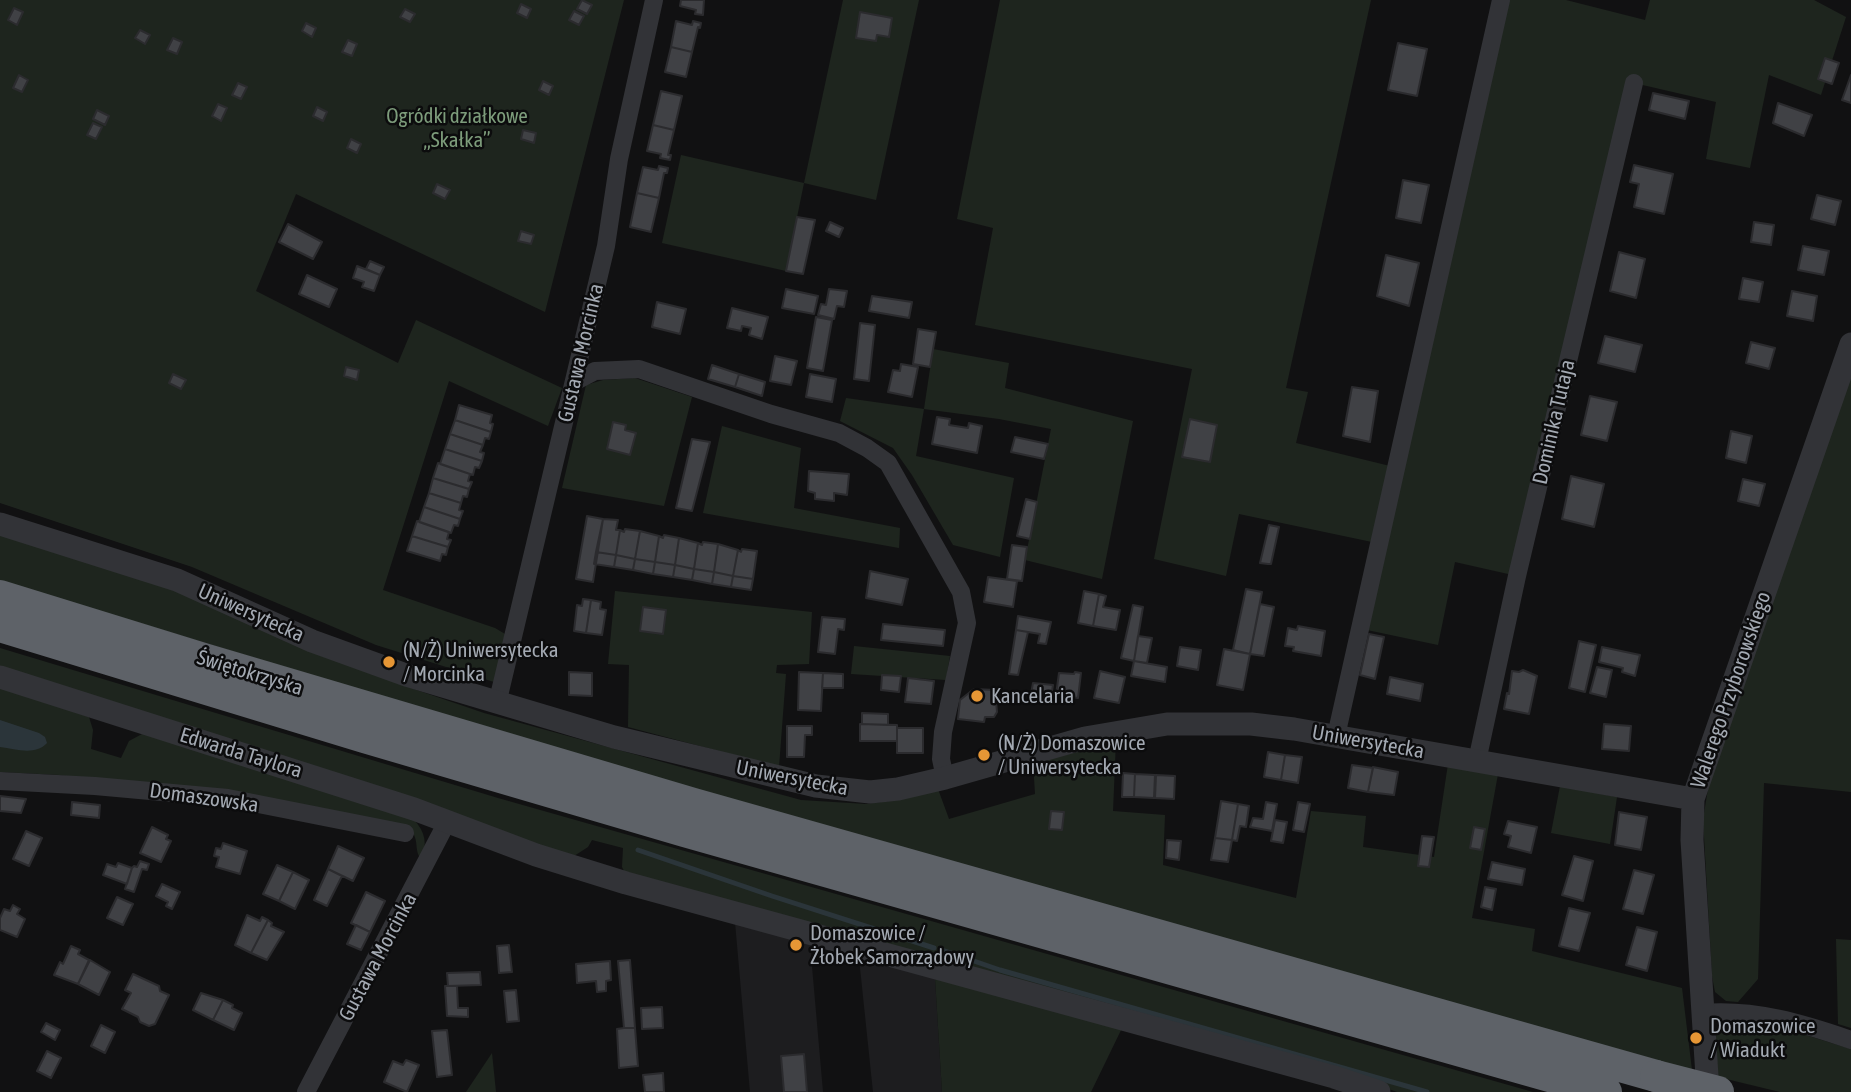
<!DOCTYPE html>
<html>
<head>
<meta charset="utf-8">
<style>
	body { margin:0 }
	canvas { display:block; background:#111112 }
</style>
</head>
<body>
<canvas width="1851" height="1092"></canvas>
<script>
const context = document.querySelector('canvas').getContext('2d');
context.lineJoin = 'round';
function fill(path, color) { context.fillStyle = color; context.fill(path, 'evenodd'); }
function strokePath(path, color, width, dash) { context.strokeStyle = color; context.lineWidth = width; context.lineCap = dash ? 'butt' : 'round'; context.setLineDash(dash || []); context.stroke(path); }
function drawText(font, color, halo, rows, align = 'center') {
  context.font = font + ' "Asap Condensed",sans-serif'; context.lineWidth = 5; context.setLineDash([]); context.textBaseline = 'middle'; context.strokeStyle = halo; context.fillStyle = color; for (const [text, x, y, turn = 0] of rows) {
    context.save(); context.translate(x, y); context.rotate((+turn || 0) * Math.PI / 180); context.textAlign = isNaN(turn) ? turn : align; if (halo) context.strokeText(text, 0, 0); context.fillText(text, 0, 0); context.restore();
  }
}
const built = new Path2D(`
	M735,922L810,944L823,1092H750Z
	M859,958L935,978L942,1092H873Z`);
const green = new Path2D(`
	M0,0H624L545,312L296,194L256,291L398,363L416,320L562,388L548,426L449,381L383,590L495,628L505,634L494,682L376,645L192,567L0,503Z
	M843,0H919L876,200L804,183L786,271L662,243L681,155L804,183Z
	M1000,0H1371L1286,388L1308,392L1296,443L1390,466L1372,542L1239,514L1226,576L1154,559L1192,369L975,325L993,228L957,219Z
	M1509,0H1566L1645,20L1650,0H1814L1846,17L1821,95L1769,75L1750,168L1706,159L1716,102L1634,83L1517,576L1455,562L1438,645L1367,630Z
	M933,349L1009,363L1005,388L1133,421L1102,579L1025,560L1051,429L999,419L924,409L916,456L1014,478L1000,557L953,545L912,475L893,448L840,421L846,398L924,409Z
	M1851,375V792L1764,783L1758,979L1738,1002L1726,1001L1715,992L1712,976L1703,819L1710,777Z
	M635,378L692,397L664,506L562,488L586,385L603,380Z
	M722,426L801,448L794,508L900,528L899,548L703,513Z
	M0,533L172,588L399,684L484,713L801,800L866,804L903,799L938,789L949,819L1035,794L1033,761L1116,740L1113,811L1165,815L1163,865L1296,898L1311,811L1366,816L1363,847L1434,857L1448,764L1498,774L1472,918L1535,929L1532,951L1682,988L1692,1070L759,810L0,581Z
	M615,591L812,612L809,664L777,665L776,673L786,674L779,767L628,727L629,665L608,664Z
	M854,646L950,656L946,680L851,674Z
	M0,648L498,798L1533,1092H1397L1355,1077L626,875L622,867L623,848L592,840L588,847L574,856L0,668Z
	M0,686L89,717L93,730L91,749L121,758L129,741L144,733L414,820C425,831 428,845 421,859C413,849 421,839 408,827L59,775L0,772Z
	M1560,786L1617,797L1610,844L1551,833Z
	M1836,939L1851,940V1028L1838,1024Z
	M935,978L1123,1026L1091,1092H942Z
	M1739,1023L1783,1028L1851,1049V1092H1780L1718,1077L1715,1033L1723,1025Z
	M492,1053L496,1092H466Z`);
const water = new Path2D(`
	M0,720L39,733L45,737L47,743C35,756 16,749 0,747Z`);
const stream = new Path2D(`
	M638,850L772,896L934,948
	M942,950L1000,970L1427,1092`);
const building = new Path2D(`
	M582,0L592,5L587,14L577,9Z
	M681,0H704L703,15L695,14L696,10L680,6Z
	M521,4L531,9L527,18L517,13Z
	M14,8L23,12L17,25L8,20Z
	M405,9L415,14L410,22L400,17Z
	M574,11L584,16L579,25L569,20Z
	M860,12L892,18L889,37L877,35L876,41L856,38Z
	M676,21L692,25L693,21L701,23L700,28L698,27L692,52L671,47Z
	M306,23L316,28L312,37L302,31Z
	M140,30L150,35L145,44L135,38Z
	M173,38L182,42L177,54L167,50Z
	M348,40L357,44L352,56L342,52Z
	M1398,43L1427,49L1417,96L1388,90Z
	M671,47L692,52L686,77L665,72Z
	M1825,58L1839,63L1832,84L1818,79Z
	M19,75L28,80L22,92L13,88Z
	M1851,75V103L1842,100Z
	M543,81L553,86L549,95L539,90Z
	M238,83L247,87L241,99L232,95Z
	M661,91L682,96L674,130L653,125Z
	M1653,93L1689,101L1685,119L1649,110Z
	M1778,103L1812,115L1804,136L1773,123Z
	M218,104L227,108L221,121L212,116Z
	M317,107L327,112L323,121L313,116Z
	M483,108L493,113L488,122L478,117Z
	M97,110L109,116L105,125L93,119Z
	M93,123L102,127L96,139L87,135Z
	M653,125L674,130L668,155H671L670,160L660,158L661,154L647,151Z
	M523,130L536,133L534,143L521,139Z
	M351,139L361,144L357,153L347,148Z
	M1634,165L1673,174L1664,214L1634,207L1639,184L1630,182Z
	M659,166L668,168L667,173H664L659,198L637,193L643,167L658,170Z
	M1403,180L1429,185L1421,223L1396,218Z
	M437,184L450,190L445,199L433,193Z
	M637,193L659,198L651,232L630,227Z
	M1817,195L1841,201L1835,225L1811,219Z
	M797,217L815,220L803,274L786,271Z
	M830,222L843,228L839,237L826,231Z
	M1754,222L1774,225L1771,245L1751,242Z
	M288,224L322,242L313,259L279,242Z
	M521,231L534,235L531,244L518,241Z
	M1803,246L1829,251L1824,275L1798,270Z
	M1619,252L1645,259L1636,298L1610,291Z
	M1386,255L1419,263L1409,306L1377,296Z
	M370,261L384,267L380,275L366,269Z
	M357,266L380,275L374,291L362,287L364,282L353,278Z
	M307,275L337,289L329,307L299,294Z
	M1743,278L1763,282L1759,302L1739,299Z
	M786,289L818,296L814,314L782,308Z
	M829,289L847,291L844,307L837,306L834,319L818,315L821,304L826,305Z
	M1792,291L1817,296L1813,321L1787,316Z
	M872,296L912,302L909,318L869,311Z
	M657,302L686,309L680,334L652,327Z
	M732,308L768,317L762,339L749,335L751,328L742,326L741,331L727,328Z
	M816,317L832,320L823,371L807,368Z
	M860,323L875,325L869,381L854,379Z
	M918,329L936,332L930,367L913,364Z
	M1605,336L1642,345L1635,372L1598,363Z
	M1751,342L1775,348L1769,369L1746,363Z
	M775,356L797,361L791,385L770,381Z
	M901,364L918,367L912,397L888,392L893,370L900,371Z
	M712,365L739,374L735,387L708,379Z
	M346,367L359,370L357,380L344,376Z
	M173,374L186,380L181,389L169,383Z
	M739,374L765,382L762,396L735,387Z
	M810,374L836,379L832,402L806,397Z
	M1352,387L1378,391L1370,442L1343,436Z
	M1590,396L1617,402L1607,441L1581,435Z
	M459,405L492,415L490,423L493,424L491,432L455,420Z
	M937,417L950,419L949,425L968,428L969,423L982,426L977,453L932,444Z
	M1190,419L1217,425L1210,462L1182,457Z
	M455,420L491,432L489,439L485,438L483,445L450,434Z
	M613,422L626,425L625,430L636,433L630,455L607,449Z
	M1731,431L1752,436L1746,463L1726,458Z
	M450,434L483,445L480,452L484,453L482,461L445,449Z
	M1015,437L1048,444L1044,459L1011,452Z
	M692,439L710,442L692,511L676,508Z
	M445,449L482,461L479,468L475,467L473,475L440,464Z
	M438,463L470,474L468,481L472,482L469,489L433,478Z
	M809,471L849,474L847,495L834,493V501L815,499V493L808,491Z
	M1571,476L1604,484L1594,527L1562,519Z
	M433,478L469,489L467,497L463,496L461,503L429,493Z
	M1743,479L1765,484L1759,506L1738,501Z
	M429,493L461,503L459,510L463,511L460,519L424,507Z
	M1026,499L1037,502L1030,539L1017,536Z
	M424,507L460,519L458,526L454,525L451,533L419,522Z
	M587,516L603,519L593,582L576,579Z
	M603,519L618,520L616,530H620L616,555L596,552Z
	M417,521L449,532L447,539L451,540L448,547L412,536Z
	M1269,525L1279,527L1271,564H1268L1260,563Z
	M625,529L640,531L635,559L616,555L620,530L624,532Z
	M640,531L659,536L655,562L635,559Z
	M664,535L679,538L675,565L655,562L659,536L663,538Z
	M412,536L448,547L446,555L442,554L440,561L407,551Z
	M679,538L698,543L694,569L675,565Z
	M703,542L718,544L714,572L694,569L698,543L702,545Z
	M718,544L738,550L733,576L714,572Z
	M1012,545L1027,547L1022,581L1007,579Z
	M742,549L757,551L753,579L733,576L738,550L741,552Z
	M596,552L616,555L614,567L594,564Z
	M616,555L635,559L633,570L614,567Z
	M635,559L655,562L653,574L633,570Z
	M655,562L675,565L673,577L653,574Z
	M675,565L694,569L692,580L673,577Z
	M694,569L714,572L712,584L692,580Z
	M870,571L908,579L902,605L866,598Z
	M714,572L733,576L731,587L712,584Z
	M733,576L753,579L751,590L731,587Z
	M988,577L1017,581L1013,607L984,602Z
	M1246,589L1262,592L1250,654L1233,650Z
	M1084,591L1099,594L1093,626L1078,623Z
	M1099,594L1106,596L1103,607L1120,610L1116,630L1093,626Z
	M583,599L591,600L586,633L574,631L577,605L582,606Z
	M591,600L601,602L600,609L606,610L602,635L586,633Z
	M1260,604L1274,607L1264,656L1250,654Z
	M1133,605L1143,607L1134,661L1121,658Z
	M643,607L666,610L663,634L640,631Z
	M1018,616L1051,622L1046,644L1038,643L1040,634L1016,630Z
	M822,617L845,619L844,630L838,629L835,654L818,652Z
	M883,624L945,630L943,646L881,640Z
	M1298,626L1325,631L1321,656L1293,651L1294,647L1285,646L1288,628L1297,630Z
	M1016,630L1028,632L1018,675L1009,674Z
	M1369,634L1384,637L1375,679L1360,675Z
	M1138,636L1152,638L1147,663L1134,661Z
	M1579,641L1596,645L1585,692L1569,688Z
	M1180,647L1201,650L1198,670L1177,666Z
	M1602,647L1640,655L1635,676L1622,672L1623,668L1599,662Z
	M1224,649L1250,654L1243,690L1217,685Z
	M1134,661L1167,667L1165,682L1131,676Z
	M1597,667L1612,670L1606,697L1590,693Z
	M1523,670L1537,676L1529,714L1504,709L1507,693L1509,694L1512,671L1519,672Z
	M1100,671L1125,677L1119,703L1094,698Z
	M569,672L592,673V696L569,695Z
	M799,672L823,673L821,711L798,710Z
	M1075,672L1081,673L1078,698L1056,695L1059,673L1074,674Z
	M823,673L843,674V688H822Z
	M882,675L901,676L899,692L881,690Z
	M1390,677L1423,684L1420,701L1387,694Z
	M908,678L934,681L931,704L905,702Z
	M1033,683L1053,685L1051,697L1031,694Z
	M974,689L995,690L997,712L994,717H985L984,722L958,719L960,700Z
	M862,713L888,714V725L862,724Z
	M860,724L897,725V741H860Z
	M1604,724L1631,726L1629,751L1602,749Z
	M787,726H812V735H805L804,757H787Z
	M897,728H923V753H897Z
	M1268,752L1285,755L1281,780L1264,777Z
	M1285,755L1302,757L1298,783L1281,780Z
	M1352,765L1373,768L1368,792L1348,788Z
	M1373,767L1398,772L1394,795L1368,792Z
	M1123,773L1135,774L1134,797H1122Z
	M1135,774L1155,775L1154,798L1134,797Z
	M1156,775L1175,776L1174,799L1155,798Z
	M0,796L26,799L21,813L0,811Z
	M1221,801L1238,804L1232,840L1215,838Z
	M72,802L100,805L99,818L71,815Z
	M1266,802L1277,804L1272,831L1250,827L1253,818L1263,819Z
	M1298,802L1310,804L1304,832L1293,830Z
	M1238,804L1249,806L1246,827L1240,826L1237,841L1232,840Z
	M1051,811L1064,812L1062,830L1049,829Z
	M1619,812L1647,817L1641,850L1615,845Z
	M1275,820L1287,822L1283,843L1271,841Z
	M1508,821L1537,827L1531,853L1508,847L1511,836L1504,834Z
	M152,827L168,835L166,839L171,841L161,862L140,853Z
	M1474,827L1485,829L1481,850L1470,848Z
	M26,831L42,838L29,866L13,859Z
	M1422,836L1434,837L1429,867L1418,866Z
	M1215,838L1232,840L1228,862L1211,860Z
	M1167,840L1181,841L1179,860L1166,858Z
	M223,843L247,851L240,874L216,867L219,857L214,856L216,848L221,849Z
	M338,846L364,858L353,881L328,869Z
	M1574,856L1593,861L1583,901L1562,895Z
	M140,861L149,864L147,870L142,869L134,892L125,889L132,868L134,866L137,867Z
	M1492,862L1525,869L1522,885L1488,879Z
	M118,863L132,868L127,884L103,875L107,864L116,867Z
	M277,865L293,872L279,901L263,894Z
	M328,869L342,876L327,906L314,900Z
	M1634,870L1654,875L1643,914L1623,909Z
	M293,872L309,880L295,909L279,901Z
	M162,884L180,892L172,909L166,906L168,902L156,896Z
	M1485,887L1496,889L1492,910L1481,907Z
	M366,892L385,901L370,932L351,923Z
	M117,897L133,904L123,925L107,918Z
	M13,905L20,909L17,914L25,919L17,937L0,930V918L4,909L10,911Z
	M1569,908L1590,913L1579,951L1559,946Z
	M247,915L260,921L262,917L268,920L251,953L235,945Z
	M268,920L272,923L271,926L284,932L267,960L251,953Z
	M356,925L370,932L361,950L347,944Z
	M1637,927L1657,932L1647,971L1626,965Z
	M509,945L512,972L499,973L497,946Z
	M71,946L80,950L78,954L89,960L78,984L54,975L60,962L63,964Z
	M90,960L110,972L99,995L78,984Z
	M630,960L635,1028H624L618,961Z
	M610,961L611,980L606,981V991L597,992L596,981L577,983L576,964Z
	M480,972L481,985L448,986L447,973Z
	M133,974L159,986L160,991L169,995L155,1024L149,1026L140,1022L138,1017L122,1009L131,993L125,990Z
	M445,986H457L458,1008H468V1017L447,1016Z
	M516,990L519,1021L507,1022L504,991Z
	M201,993L223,1000L213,1020L193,1010Z
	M223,1000L233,1005L232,1008L242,1013L234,1030L213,1020Z
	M662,1007L663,1028L642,1029L641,1008Z
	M46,1023L60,1030L55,1040L41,1032Z
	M101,1025L115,1032L105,1053L91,1046Z
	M624,1028H635L638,1066L619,1068L617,1029Z
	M447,1030L452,1075L437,1077L432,1031Z
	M47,1051L61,1058L51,1078L37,1071Z
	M804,1054L807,1092H784L781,1056Z
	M406,1060L419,1065L407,1092L384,1082L393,1061L403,1065Z
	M663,1073L664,1092H645L643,1075Z`);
const minor = new Path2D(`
	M574,382L595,371L639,369L771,414L839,433L867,448L888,463L961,592L967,623L943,732L941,759L945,778
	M497,704L606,246L619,159L654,0
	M1336,736L1501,0
	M1477,761L1517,576L1634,83
	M0,781L95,786L228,798L405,833
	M1703,1013C1755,1009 1802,1023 1851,1040
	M306,1092L447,822`);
const tertiary = new Path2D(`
	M0,524L177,580L312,641L406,675L614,737L816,786L870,792L898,789L945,778L1085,738L1167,724H1251L1294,729L1693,799
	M0,677L414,809L536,855L626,883L1334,1077L1379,1092
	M1708,1092L1692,840L1693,799L1851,344`);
const motorway = new Path2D(`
	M0,596L204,659L694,804L1656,1076
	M0,626L364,737L684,831L1606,1092`);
const motorwayBridge = new Path2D(`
	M1656,1076L1718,1092`);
const markers = [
	[389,662,7,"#e69635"],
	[977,696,7,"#e69635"],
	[984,755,7,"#e69635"],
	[796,945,7,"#e69635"],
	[1696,1038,7,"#e69635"]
];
const parkNames = [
	["Ogródki działkowe",457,116],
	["„Skałka”",457,140]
];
const streetNames = [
	["Gustawa Morcinka",581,353,-77],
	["Dominika Tutaja",1554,422,-77],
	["Uniwersytecka",251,613,24],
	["Świętokrzyska",250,673,17],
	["Walerego Przyborowskiego",1731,690,-71],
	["Uniwersytecka",1368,742,10],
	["Edwarda Taylora",241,753,17],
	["Uniwersytecka",792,778,11],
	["Domaszowska",204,798,8],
	["Gustawa Morcinka",378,957,-62]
];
const poiNames = [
	["(N/Ż) Uniwersytecka",403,650],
	["/ Morcinka",403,674],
	["Kancelaria",991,696],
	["(N/Ż) Domaszowice",998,743],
	["/ Uniwersytecka",998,767],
	["Domaszowice /",810,933],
	["Żłobek Samorządowy",810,957],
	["Domaszowice",1710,1026],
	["/ Wiadukt",1710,1050]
];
fill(built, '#1d1d1f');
fill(green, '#1e251e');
fill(water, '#2b353a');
strokePath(stream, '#2b353a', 5);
fill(building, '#404145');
strokePath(building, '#2b2b2e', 2);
strokePath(minor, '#323337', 18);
strokePath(tertiary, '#323337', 23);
strokePath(motorway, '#5e6268', 32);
strokePath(motorwayBridge, '#5e6268', 32);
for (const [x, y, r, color] of markers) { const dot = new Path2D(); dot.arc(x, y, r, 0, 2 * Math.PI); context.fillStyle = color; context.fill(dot); strokePath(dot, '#0c0c0d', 2.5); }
drawText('21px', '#7d9c7b', '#0c0c0d', parkNames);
drawText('21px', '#a3a9b2', '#0c0c0d', streetNames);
drawText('21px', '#a3a9b2', '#0c0c0d', poiNames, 'left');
</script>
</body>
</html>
